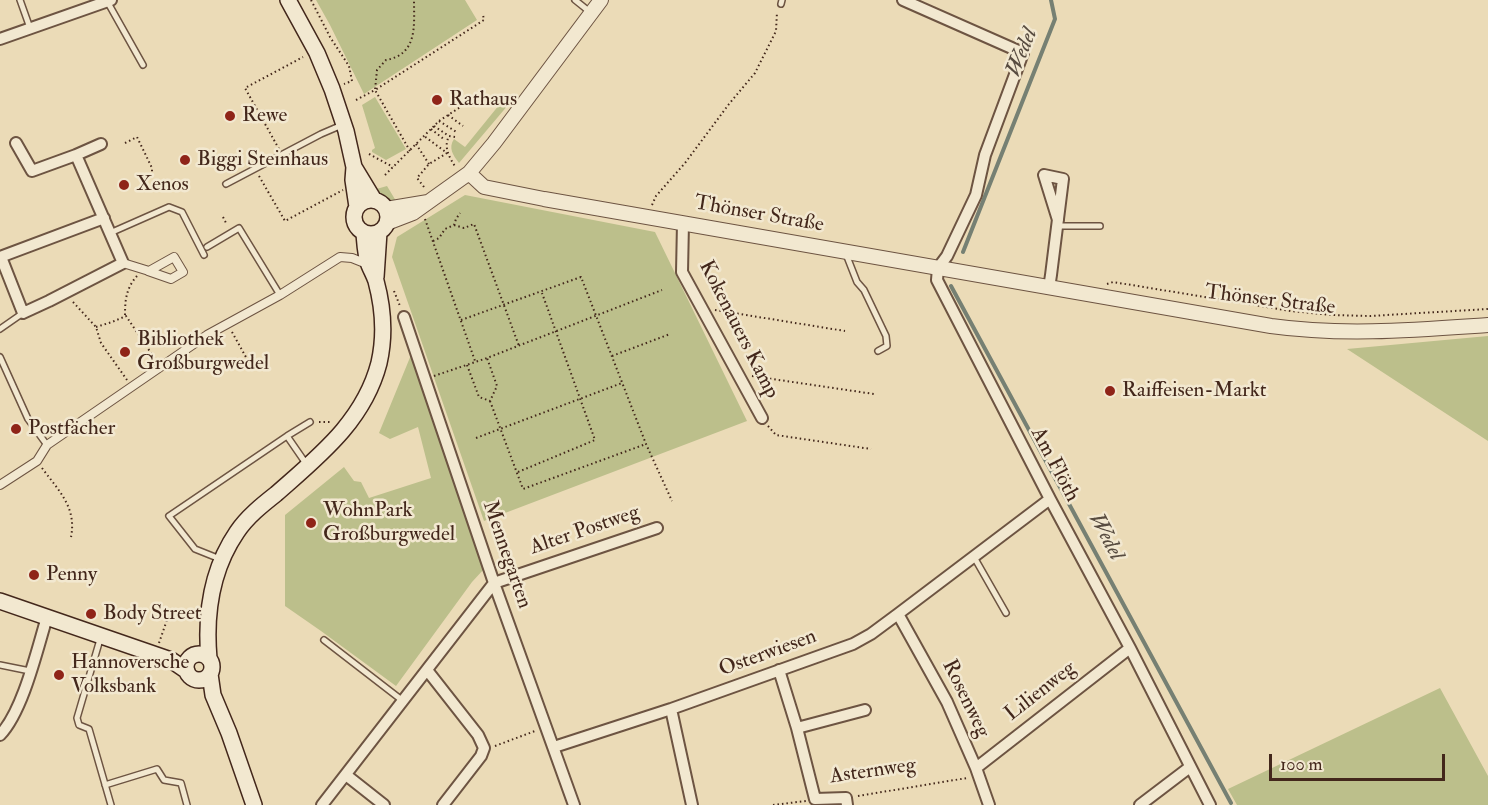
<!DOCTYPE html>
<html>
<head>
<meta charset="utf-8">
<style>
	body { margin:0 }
	#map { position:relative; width:1488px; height:805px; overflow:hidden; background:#ebdbb7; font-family:"IM FELL Double Pica",serif }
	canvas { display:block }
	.scale { position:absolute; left:1269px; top:754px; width:176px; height:27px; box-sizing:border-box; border:3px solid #43271b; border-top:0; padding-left:8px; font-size:18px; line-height:21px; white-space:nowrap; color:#43271b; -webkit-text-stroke:4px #f2e8d0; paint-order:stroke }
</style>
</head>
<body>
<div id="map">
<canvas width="1488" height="805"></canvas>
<div class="scale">100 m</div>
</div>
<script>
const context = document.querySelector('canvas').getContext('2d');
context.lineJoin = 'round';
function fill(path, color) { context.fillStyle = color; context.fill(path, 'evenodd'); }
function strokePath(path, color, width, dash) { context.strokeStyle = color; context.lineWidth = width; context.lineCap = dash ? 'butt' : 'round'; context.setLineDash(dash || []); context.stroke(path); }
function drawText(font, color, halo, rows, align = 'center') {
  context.font = font + ' "IM FELL Double Pica",serif'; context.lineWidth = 5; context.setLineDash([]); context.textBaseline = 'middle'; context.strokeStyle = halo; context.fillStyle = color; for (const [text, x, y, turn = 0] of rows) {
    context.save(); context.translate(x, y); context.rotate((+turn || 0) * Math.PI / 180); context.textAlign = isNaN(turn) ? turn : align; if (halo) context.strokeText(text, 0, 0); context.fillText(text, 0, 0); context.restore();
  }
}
const green = new Path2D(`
	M316,0H465L477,20L364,94L330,25Z
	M508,94L514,98L459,163C453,155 448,148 454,139L465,147Z
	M375,97L406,149L386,160L372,152V150L375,148L362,105Z
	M387,186L396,201C386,200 379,196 373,190Z
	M465,195L655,232L747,421L484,521L392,257L397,237Z
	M1488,336V441L1347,349Z
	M411,355L484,569L472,582L396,686L321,631L285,606V515L344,467L354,481L361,482L369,498L431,478L418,427L390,439L379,433Z
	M1440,688L1488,776V805H1237L1228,789Z`);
const stream = new Path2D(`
	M963,252L1055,19L1051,0
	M951,286L1231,803`);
const path = new Path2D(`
	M311,0L330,37L349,66L352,81L344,84
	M356,100L375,90L377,70L386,60C418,54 414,26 414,0
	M448,115L463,126
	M439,121L458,133
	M434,126L449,136
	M431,129L445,140
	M455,137L449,136C443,148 450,158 456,168
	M125,143L137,137L152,168V172
	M416,144L429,164
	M279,149L245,88L303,57
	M410,151L375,90L484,20L483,15
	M369,154L393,167
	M385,175L439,121L474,98L481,103
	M259,176L285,221L343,190
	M424,187L417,178L429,164L447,153L424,136
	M652,205L656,196L685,163L729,104L755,73L776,31L777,12
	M223,217L227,225
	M425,219L475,361
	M454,225L464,228L474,224L519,346
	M433,241L439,238L445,229L454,225L456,219L460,213
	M1107,284L1113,282L1291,311L1331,315L1370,316L1488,309
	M394,291L400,306
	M73,302L96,327L101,343L127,380
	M715,310L845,331
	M125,315C125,301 126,288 137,276
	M461,320L581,277L646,444L672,501
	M96,327L112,322L126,316L155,359
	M232,332L247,359
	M612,356L670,334
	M467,365L479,397L490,401L497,386L487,358
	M434,376L487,358L662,290
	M752,376L874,394
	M490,401L523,489L646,444
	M319,422H331
	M768,426L776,435L871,449
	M476,438L622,383
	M42,468C58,490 77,507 71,537
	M518,472L595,440L542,293
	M159,643L168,617
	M495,746L535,731
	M858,796L967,778
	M773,805L806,801`);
const service = new Path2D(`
	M20,0L30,28
	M575,0L590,12
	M107,1L143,65
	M781,4L782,0
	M226,184L321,134L342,125
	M1057,226H1100
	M110,233L169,207L182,212L204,255
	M207,247L239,228L280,295
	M846,254L857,282L864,290L886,336L887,346L878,351
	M0,329L23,313
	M0,357L28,419L47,445
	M287,436L307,465
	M974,557L1006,613
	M220,559L195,549L169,516L287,436L310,422
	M101,636L77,718L79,725L89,729L111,805
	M324,640L403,701
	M0,665L30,671
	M105,785L157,769L164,780L181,783L187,805`);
const pedestrian = new Path2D(`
	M123,263L149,271L174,257L183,272L171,279L148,271
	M0,485L37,461L47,445L207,335L280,295L340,257L352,258L367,264`);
const minor = new Path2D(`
	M903,0L1023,53L985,155L976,195L947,256L938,268L937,280L1050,499L1130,648L1210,805
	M0,39L111,0
	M16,143L32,171L76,155
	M683,223L682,272L762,418
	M0,257L104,218
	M1,257L23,313L49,301L123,263L76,155L101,144
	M1049,288L1051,275L1063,179L1044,175L1058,220
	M404,317L494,583L574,805
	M898,614L947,702L976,768L989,805
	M427,670L478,735L484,748L481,756L443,805
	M779,670L797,728L815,799L846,798L847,805
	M671,709L692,805
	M797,728L865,710
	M0,735C23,711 37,650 47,617
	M554,747L671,709L853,644L871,634L898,614L1050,499
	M976,768L1130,648
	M346,775L384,805
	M322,805L494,583L657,528
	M1140,805L1190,767`);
const tertiary = new Path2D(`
	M469,173L484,187L544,199L1271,326C1343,336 1415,330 1488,325
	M386,209L428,202
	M387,223L413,213L469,173L494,143L601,0`);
const secondary = new Path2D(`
	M288,0L317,53L332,89L346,131L354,167L374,200
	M354,167L353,180L357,207
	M354 217a17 17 0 1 1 34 0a17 17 0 1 1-34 0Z
	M376,277L379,232
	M0,601L171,660L187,671
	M186 667a13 13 0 1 1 26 0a13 13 0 1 1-26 0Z
	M209,659C205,614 211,570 237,532C247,517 262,505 276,494C319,456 364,421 379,363C385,337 383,307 376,281C374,275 371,270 369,265C365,254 365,244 364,233
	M210,674L213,695L229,733L254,805`);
const markers = [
	[437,100,6,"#8f2418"],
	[230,116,6,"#8f2418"],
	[185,160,6,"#8f2418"],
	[124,185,6,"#8f2418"],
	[125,352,6,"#8f2418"],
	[1110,391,6,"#8f2418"],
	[16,429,6,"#8f2418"],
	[311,523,6,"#8f2418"],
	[34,575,6,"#8f2418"],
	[91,614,6,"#8f2418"],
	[59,675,6,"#8f2418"]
];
const poiNames = [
	["Rathaus",449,100],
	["Rewe",242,116],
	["Biggi Steinhaus",197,160],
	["Xenos",136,185],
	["Bibliothek",137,340],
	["Großburgwedel",137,364],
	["Raiffeisen-Markt",1122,391],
	["Postfächer",28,429],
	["WohnPark",323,511],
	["Großburgwedel",323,535],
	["Penny",46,575],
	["Body Street",103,614],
	["Hannoversche",71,663],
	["Volksbank",71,687]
];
const streetNames = [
	["Thönser Straße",759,215,10],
	["Thönser Straße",1270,301,7],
	["Kokenauers Kamp",738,330,63],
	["Am Flöth",1054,465,62],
	["Alter Postweg",585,531,-19],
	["Mennegarten",506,555,71],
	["Osterwiesen",768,654,-20],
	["Lilienweg",1041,692,-38],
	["Rosenweg",965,699,64],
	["Asternweg",873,772,-8]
];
const waterNames = [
	["Wedel",1023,53,-68],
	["Wedel",1105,537,62]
];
fill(green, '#bcbf8b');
strokePath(stream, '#768073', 4);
strokePath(service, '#6d5442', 8);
strokePath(pedestrian, '#6d5442', 10);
strokePath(minor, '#6d5442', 14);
strokePath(tertiary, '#6d5442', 16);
strokePath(secondary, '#43271b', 18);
strokePath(path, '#43271b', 2, [1.5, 3]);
strokePath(service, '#f2e8d0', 5);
strokePath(pedestrian, '#f2e8d0', 8);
strokePath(minor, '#f2e8d0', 10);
strokePath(tertiary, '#f2e8d0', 14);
strokePath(secondary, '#f2e8d0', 15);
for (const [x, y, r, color] of markers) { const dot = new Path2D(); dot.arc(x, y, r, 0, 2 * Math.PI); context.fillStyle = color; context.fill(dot); strokePath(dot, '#f2e8d0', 2); }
drawText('21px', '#43271b', '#f2e8d0', poiNames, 'left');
drawText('21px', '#43271b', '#f2e8d0', streetNames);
drawText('italic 22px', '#584c40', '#f2e8d0', waterNames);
</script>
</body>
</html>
